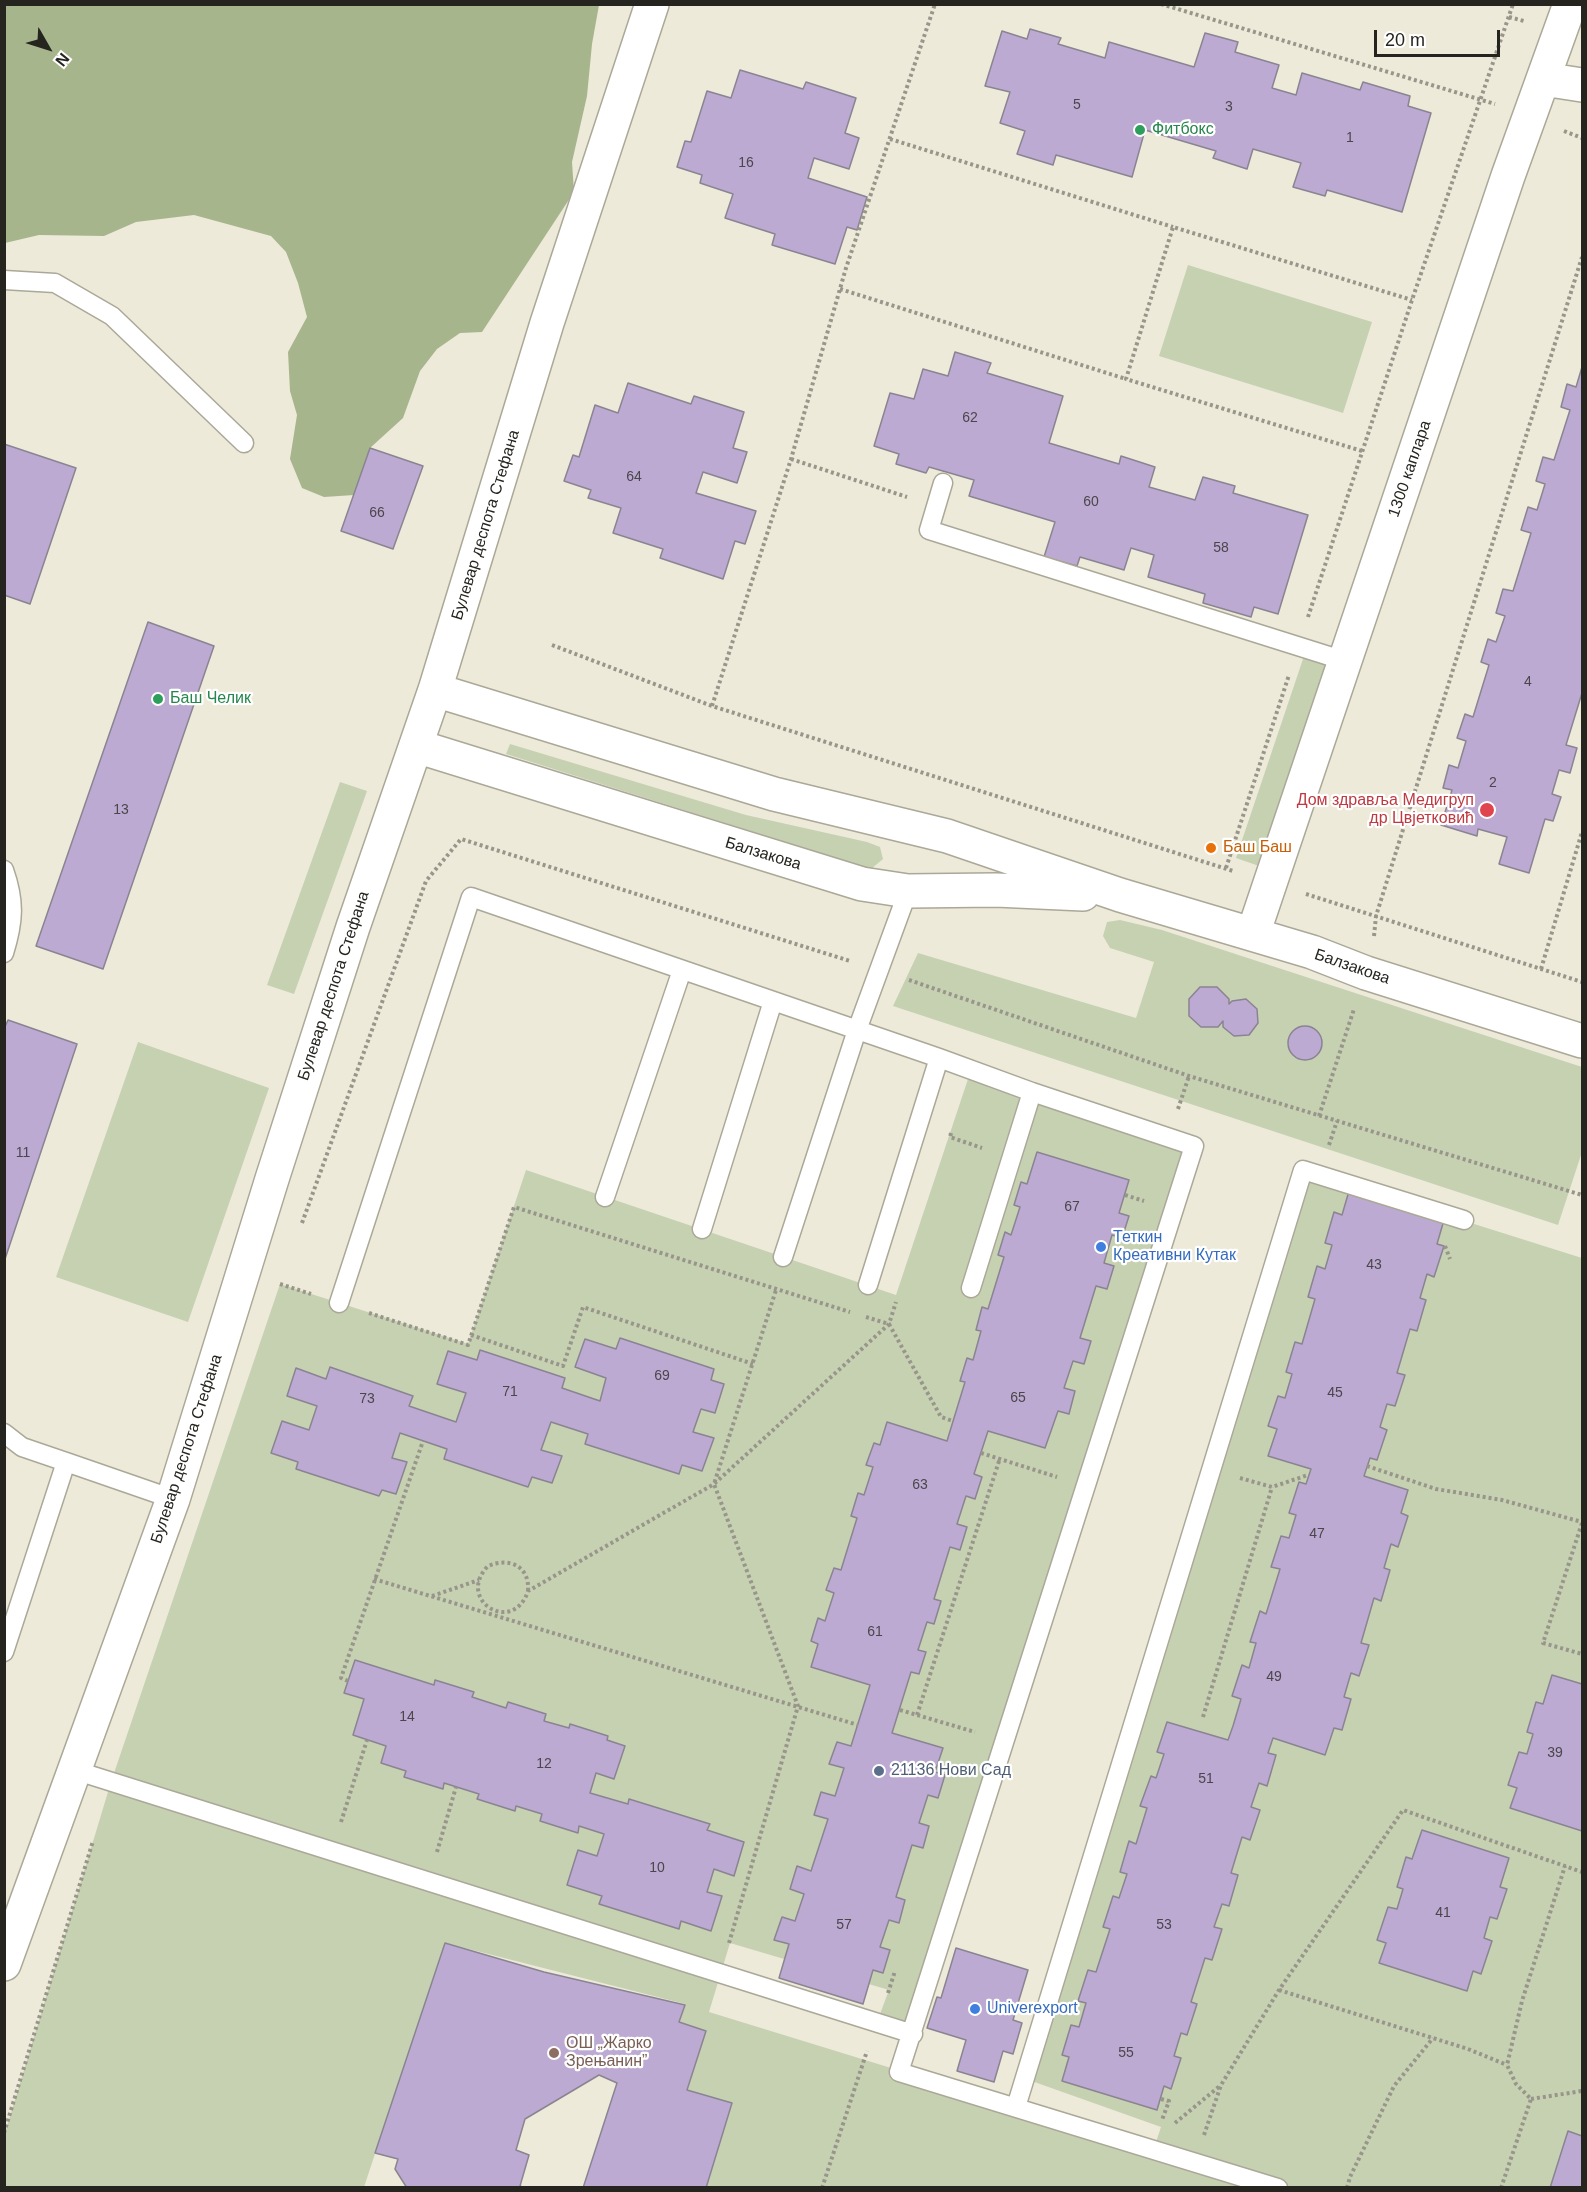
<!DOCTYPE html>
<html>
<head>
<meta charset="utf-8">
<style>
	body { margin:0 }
	#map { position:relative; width:1587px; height:2192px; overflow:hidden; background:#edead9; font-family:Helvetica,sans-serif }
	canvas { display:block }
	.frame { position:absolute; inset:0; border:6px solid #25241e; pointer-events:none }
	.north { position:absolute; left:18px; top:18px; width:60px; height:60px; -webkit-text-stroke:4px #fff; paint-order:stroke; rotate:129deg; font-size:16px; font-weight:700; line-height:24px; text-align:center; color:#25241e }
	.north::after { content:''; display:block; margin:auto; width:21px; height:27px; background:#25241e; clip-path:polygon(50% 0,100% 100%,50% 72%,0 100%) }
	.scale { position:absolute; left:1374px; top:30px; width:126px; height:27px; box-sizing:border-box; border:3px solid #25241e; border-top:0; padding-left:8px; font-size:18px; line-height:21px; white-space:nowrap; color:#25241e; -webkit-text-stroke:4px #fff; paint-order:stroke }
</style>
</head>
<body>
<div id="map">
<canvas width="1587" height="2192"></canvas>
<div class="frame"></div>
<div class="north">N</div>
<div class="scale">20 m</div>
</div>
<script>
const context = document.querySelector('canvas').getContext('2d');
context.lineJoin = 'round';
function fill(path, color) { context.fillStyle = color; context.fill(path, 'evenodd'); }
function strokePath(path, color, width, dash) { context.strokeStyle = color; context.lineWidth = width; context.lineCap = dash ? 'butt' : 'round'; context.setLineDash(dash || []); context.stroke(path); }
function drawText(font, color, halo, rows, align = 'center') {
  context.font = font + ' Helvetica,sans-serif'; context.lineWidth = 4.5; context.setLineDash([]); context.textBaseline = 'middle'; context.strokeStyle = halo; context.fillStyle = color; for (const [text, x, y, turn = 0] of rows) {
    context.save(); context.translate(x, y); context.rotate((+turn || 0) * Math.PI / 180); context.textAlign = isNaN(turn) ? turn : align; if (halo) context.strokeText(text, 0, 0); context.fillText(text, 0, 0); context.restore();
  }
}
const green = new Path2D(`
	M1188,265L1372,322L1343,413L1159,356Z
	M1304,656L1327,663L1259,866L1236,858Z
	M510,744L746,815L867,842L880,847L883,859L871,869L506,754Z
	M340,782L367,791L294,994L267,985Z
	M1120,920L1162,930L1582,1067V1152L1558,1225L893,1006L918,953L1136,1018L1154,962L1110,948L1103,936L1107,922Z
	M138,1042L269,1088L188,1322L56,1277Z
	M971,1070L1195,1147L913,2034L877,2022L889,1990L730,1943L709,2012L1278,2187H706L732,2104L687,2090L706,2031L679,2022L685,2004L445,1943L364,2187L5,2188V2133L111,1782L280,1284L468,1344L526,1170L896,1295ZM355,1660L506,1708L546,1714L544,1721L569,1728L571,1724L608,1736L607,1740L625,1746L614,1779L596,1773L590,1793L628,1804L630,1799L709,1824L707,1830L744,1842L734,1875L714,1869L707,1892L722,1897L711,1930L681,1921L679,1928L600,1903L602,1896L567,1885L578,1851L597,1856L604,1834L579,1826L578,1832L540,1821L542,1814L516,1806L515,1811L477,1799L479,1794L444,1783L443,1788L406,1771L381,1763L386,1746L353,1735L364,1699L344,1693Z
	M1303,1170L1582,1258V2187H1286L1156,2142L1161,2127L1026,2079Z`);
const forest = new Path2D(`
	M4,5H599L592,44L587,96L572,162L574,192L482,332L460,333L437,349L420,371L403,418L370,448L354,495L324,497L302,488L290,459L297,415L290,391L288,352L307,317L298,283L286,252L271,236L194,215L136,222L104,236L39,235L5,243Z`);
const building = new Path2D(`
	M1030,29L1061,38L1058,44L1105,58L1109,42L1194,67L1205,33L1238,42L1235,52L1279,65L1272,88L1296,95L1302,73L1360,90L1363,82L1410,96L1408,106L1431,113L1402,212L1327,190L1325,196L1293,187L1301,163L1253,149L1247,169L1213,158L1216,151L1145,130L1132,177L1056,155L1053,165L1017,154L1025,131L1000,123L1010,92L985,86L1002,31L1027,39Z
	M740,70L803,89L806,82L856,98L845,133L859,138L849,169L814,158L808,178L867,197L857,230L847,227L835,264L772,245L775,234L725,218L733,194L700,183L702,175L677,167L685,141L691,142L707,91L731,98Z
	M955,352L991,363L987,373L1063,396L1049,443L1119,464L1121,456L1155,467L1149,487L1195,500L1203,477L1235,486L1233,493L1308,515L1278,614L1254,607L1251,617L1203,603L1205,594L1148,577L1154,555L1131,548L1124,570L1080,557L1077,566L1044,557L1055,522L969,496L974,480L929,467L926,473L896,464L899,454L874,446L890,393L914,399L923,369L948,376Z
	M1582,367V693L1566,745L1577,748L1570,773L1559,770L1552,794L1561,797L1553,821L1545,819L1529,873L1499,864L1507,837L1478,829L1477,836L1441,825L1452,790L1443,788L1449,765L1458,768L1466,741L1457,738L1465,714L1473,717L1489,665L1481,662L1488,639L1496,642L1505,616L1496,613L1503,589L1513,591L1531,533L1521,530L1528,507L1537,510L1545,484L1536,481L1543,457L1554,460L1570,410L1561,407L1567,384L1576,387Z
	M628,383L691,404L694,396L744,412L733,448L747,452L737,483L703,472L696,493L756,511L745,544L735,541L723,579L660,558L663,549L613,533L621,508L588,498L591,490L564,481L573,455L579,457L595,405L618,413Z
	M4,444L76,468L30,604L4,595Z
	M370,448L423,466L393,549L341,531Z
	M148,622L214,646L103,969L36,946Z
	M1200,987H1217L1229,999V1004L1232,1001L1246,999L1257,1009L1258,1023L1249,1035L1234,1036L1223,1027V1021L1218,1027H1201L1189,1016V999Z
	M8,1020L77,1044L4,1262V1029Z
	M1288 1043a17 17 0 1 1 34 0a17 17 0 1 1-34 0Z
	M1037,1152L1129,1180L1119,1213L1129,1216L1122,1238L1112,1235L1104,1263L1114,1266L1107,1289L1096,1286L1080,1338L1091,1341L1084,1364L1073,1361L1064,1388L1075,1391L1069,1414L1058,1411L1045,1448L988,1431L974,1474L982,1477L975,1499L966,1496L957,1524L967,1527L960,1550L950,1547L934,1599L941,1601L934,1624L927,1622L918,1650L926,1652L919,1674L911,1672L892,1733L943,1748L935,1772L945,1775L938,1798L928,1795L919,1823L929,1826L923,1848L912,1845L896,1897L905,1900L899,1923L889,1920L880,1947L890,1950L883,1973L873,1970L863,2004L779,1978L789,1944L774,1940L782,1917L795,1921L804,1894L790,1889L797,1866L811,1871L828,1819L814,1815L821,1792L835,1796L844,1768L829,1764L837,1742L851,1746L870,1685L811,1667L818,1644L811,1641L818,1618L825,1621L834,1593L826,1590L834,1568L841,1570L857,1518L851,1516L858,1493L864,1495L873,1467L866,1465L874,1443L880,1445L887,1422L947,1441L965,1382L960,1381L967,1358L973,1360L981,1331L976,1330L982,1307L988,1309L1004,1257L998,1255L1005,1232L1011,1235L1020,1207L1014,1205L1021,1182L1027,1184Z
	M1349,1191L1444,1220L1437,1244L1444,1246L1434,1277L1427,1274L1420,1298L1426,1300L1417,1331L1410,1329L1397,1373L1405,1375L1395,1406L1387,1404L1380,1427L1387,1430L1377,1460L1370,1458L1364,1476L1408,1490L1401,1513L1408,1516L1398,1547L1391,1544L1384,1568L1390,1570L1381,1601L1374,1598L1361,1643L1369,1645L1359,1676L1351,1673L1344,1697L1351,1699L1342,1730L1334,1728L1325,1755L1273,1738L1268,1753L1276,1755L1267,1786L1259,1783L1251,1807L1260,1810L1250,1840L1242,1837L1231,1873L1238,1875L1229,1906L1222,1904L1214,1927L1222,1929L1212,1960L1205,1958L1191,2002L1197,2004L1187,2035L1181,2033L1174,2056L1181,2058L1171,2089L1164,2086L1157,2110L1062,2081L1069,2057L1062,2055L1071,2025L1079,2027L1086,2003L1078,2001L1088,1970L1096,1972L1110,1929L1103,1927L1113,1896L1119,1898L1127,1874L1120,1872L1129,1841L1136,1844L1147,1808L1140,1806L1151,1776L1156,1778L1164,1754L1157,1752L1167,1722L1228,1740L1233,1726L1241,1699L1232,1696L1242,1665L1249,1668L1256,1643L1250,1642L1260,1611L1266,1614L1280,1569L1271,1567L1281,1536L1289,1538L1296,1515L1289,1513L1299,1482L1306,1484L1311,1469L1268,1456L1277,1429L1268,1426L1278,1396L1285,1398L1292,1374L1286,1372L1295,1342L1302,1344L1315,1299L1308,1297L1317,1266L1325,1269L1332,1245L1325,1243L1334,1212L1342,1215Z
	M620,1338L714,1369L711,1380L724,1384L715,1413L701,1409L693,1432L714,1438L702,1471L682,1465L679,1474L585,1444L588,1434L551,1422L541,1450L562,1456L552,1483L532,1477L528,1487L444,1459L447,1449L400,1433L392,1458L407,1462L396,1494L382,1490L379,1496L296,1469L298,1462L271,1453L282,1421L309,1430L317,1406L287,1396L296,1368L326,1379L330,1367L413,1396L409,1406L456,1422L466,1393L437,1384L448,1351L477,1360L480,1350L565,1378L562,1388L600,1401L606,1378L575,1367L585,1339L616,1349Z
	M355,1660L434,1685L435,1680L474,1692L472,1697L506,1708L508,1702L546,1714L544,1721L569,1728L570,1724L608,1736L607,1740L625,1746L614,1779L596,1773L590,1793L628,1804L629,1799L710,1824L707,1830L744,1842L734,1876L714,1869L707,1892L722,1896L711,1931L681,1921L679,1929L599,1904L602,1896L567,1885L578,1850L597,1856L604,1834L579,1826L578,1833L540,1821L542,1814L516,1806L515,1811L477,1799L479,1794L444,1783L443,1789L404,1777L406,1771L381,1763L386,1746L353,1735L364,1699L344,1693Z
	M1552,1675L1582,1684V1831L1510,1808L1517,1788L1508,1785L1519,1752L1527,1754L1533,1734L1527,1732L1536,1702L1543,1704Z
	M1422,1830L1509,1858L1500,1887L1507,1889L1497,1919L1490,1917L1484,1938L1492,1941L1481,1974L1473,1971L1467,1991L1379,1963L1386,1943L1377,1940L1388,1907L1397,1909L1403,1889L1397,1887L1406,1857L1412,1859Z
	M445,1943L544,1972L685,2005L679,2022L706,2031L687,2090L732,2103L706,2188H583L617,2083L599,2075L525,2119L516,2150L529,2155L520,2186L525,2188H407L395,2169L398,2159L375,2153Z
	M956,1948L1028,1970L1013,2020L1022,2023L1013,2054L1003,2051L994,2082L957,2071L966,2040L927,2028L937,1997L941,1998Z
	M1568,2131L1582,2136V2188H1550Z`);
const path = new Path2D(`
	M1161,4L1495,104
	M1509,17L1524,21
	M1564,131L1582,138
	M890,139L1173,227
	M840,289L1126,379
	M1362,451L1126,379L1173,227L1412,300
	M791,459L907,497
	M1308,617L1412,300L1513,4
	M552,645L712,706L1233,871
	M712,706L791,459L846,268L935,4
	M1226,868L1289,675
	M1306,894L1582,982
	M1374,936L1376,916L1582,257
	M1541,969L1582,832
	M909,980L1189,1076L1582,1195
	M1178,1109L1189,1076
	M1319,1116L1354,1009
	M951,1133L950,1137L982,1148
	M1329,1145L1337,1121
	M1125,1195L1144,1201
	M302,1223L426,881L461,839L850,961
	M1445,1246L1450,1259
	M280,1284L311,1294
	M369,1313L468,1345L514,1207L850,1312
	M866,1317L889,1324L941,1417L953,1421
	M471,1335L563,1366L583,1307L753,1364
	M981,1453L1057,1477
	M1367,1466L1436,1489L1502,1500L1582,1522
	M1240,1478L1272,1487L1308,1475
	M1582,1523L1543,1643L1582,1654
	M374,1579L858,1725
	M528,1591C530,1566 509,1557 488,1566C455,1600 513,1636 528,1591L714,1484L889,1324L896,1302
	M432,1596L479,1580
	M348,1681L341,1678L423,1441
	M900,1710L975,1732
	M917,1715L1000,1458
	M1203,1717L1272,1487
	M341,1822L367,1740
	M437,1852L456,1787
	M729,1943L798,1706L714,1484L776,1290
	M1279,1990L1468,2049L1507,2065
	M888,1993L895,1971
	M1161,2099L1169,2101L1162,2120
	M1531,2099L1582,2091
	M1175,2123L1221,2085
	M4,2133L93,1841
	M1204,2135L1221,2085L1279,1990L1403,1810L1582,1872
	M822,2188L867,2051
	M1347,2188L1350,2177L1394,2086L1433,2038
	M1501,2188L1531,2099L1516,2084L1507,2065L1522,2001L1565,1866`);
const service = new Path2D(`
	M4,280L55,283L112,316L244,443
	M943,483L929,530L1345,661
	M4,870C15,901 14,921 4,953
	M605,1197L682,970
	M702,1229L773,1001
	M783,1257L857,1030L908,891
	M868,1285L939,1058
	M971,1288L1032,1092
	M339,1303L471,897L939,1058L1032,1092L1194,1146L899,2072L1278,2188
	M4,1433L22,1447L66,1462L4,1652
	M66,1462L173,1499
	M74,1770L913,2034
	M1016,2107L1303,1170L1464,1220`);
const minor = new Path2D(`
	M1543,79L1582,85
	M435,690L774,794L947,836L1120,895L1312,952L1366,973L1582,1041
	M416,746L862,884L908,891L996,890L1083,894
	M1253,934L1508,176L1570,4
	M4,1964L173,1499L272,1179L353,927L435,690L547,323L652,4`);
const markers = [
	[1140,130,6,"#2e9e5b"],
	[158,699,6,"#2e9e5b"],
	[1487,810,8,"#e0444e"],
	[1211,848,6,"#e8710a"],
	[1101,1247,6,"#3f7fe0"],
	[879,1771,6,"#5c6f8a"],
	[975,2009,6,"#3f7fe0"],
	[554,2053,6,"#8d6e63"]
];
const numberNames = [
	["5",1077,105],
	["3",1229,107],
	["1",1350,138],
	["16",746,163],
	["62",970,418],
	["64",634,477],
	["60",1091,502],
	["66",377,513],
	["58",1221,548],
	["4",1528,682],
	["2",1493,783],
	["13",121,810],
	["11",23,1153],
	["67",1072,1207],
	["43",1374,1265],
	["69",662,1376],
	["71",510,1392],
	["45",1335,1393],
	["65",1018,1398],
	["73",367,1399],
	["63",920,1485],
	["47",1317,1534],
	["61",875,1632],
	["49",1274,1677],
	["14",407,1717],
	["39",1555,1753],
	["12",544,1764],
	["51",1206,1779],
	["10",657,1868],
	["41",1443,1913],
	["57",844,1925],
	["53",1164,1925],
	["55",1126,2053]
];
const leisureNames = [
	["Фитбокс",1152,130],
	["Баш Челик",170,699]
];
const streetNames = [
	["1300 каплара",1410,469,-71],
	["Булевар деспота Стефана",486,525,-73],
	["Балзакова",763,854,17],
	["Балзакова",1352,967,19],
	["Булевар деспота Стефана",334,986,-72],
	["Булевар деспота Стефана",187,1449,-72]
];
const healthNames = [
	["Дом здравља Медигруп",1474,801],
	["др Цвјетковић",1474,819]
];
const foodNames = [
	["Баш Баш",1223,848]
];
const shopNames = [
	["Теткин",1113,1238],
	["Креативни Кутак",1113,1256],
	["Univerexport",987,2009]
];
const serviceNames = [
	["21136 Нови Сад",891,1771]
];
const educationNames = [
	["ОШ „Жарко",566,2044],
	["Зрењанин”",566,2062]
];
fill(green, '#c6d1b2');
fill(forest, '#a6b58c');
fill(building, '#bcaad2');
strokePath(building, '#8a8492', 1.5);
strokePath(service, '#aba898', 21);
strokePath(minor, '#aba898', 36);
strokePath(path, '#98968a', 4, [3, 3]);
strokePath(service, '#fff', 18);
strokePath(minor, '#fff', 33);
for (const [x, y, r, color] of markers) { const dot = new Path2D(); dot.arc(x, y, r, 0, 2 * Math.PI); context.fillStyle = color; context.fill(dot); strokePath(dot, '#fff', 2); }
drawText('14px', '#4b464b', null, numberNames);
drawText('16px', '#27864d', '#fff', leisureNames, 'left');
drawText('16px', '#25241e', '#fff', streetNames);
drawText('16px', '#be3a42', '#fff', healthNames, 'right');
drawText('16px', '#c56008', '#fff', foodNames, 'left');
drawText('16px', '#366cbe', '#fff', shopNames, 'left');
drawText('16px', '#4e5e75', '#fff', serviceNames, 'left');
drawText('16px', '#785e54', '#fff', educationNames, 'left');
</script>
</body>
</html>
